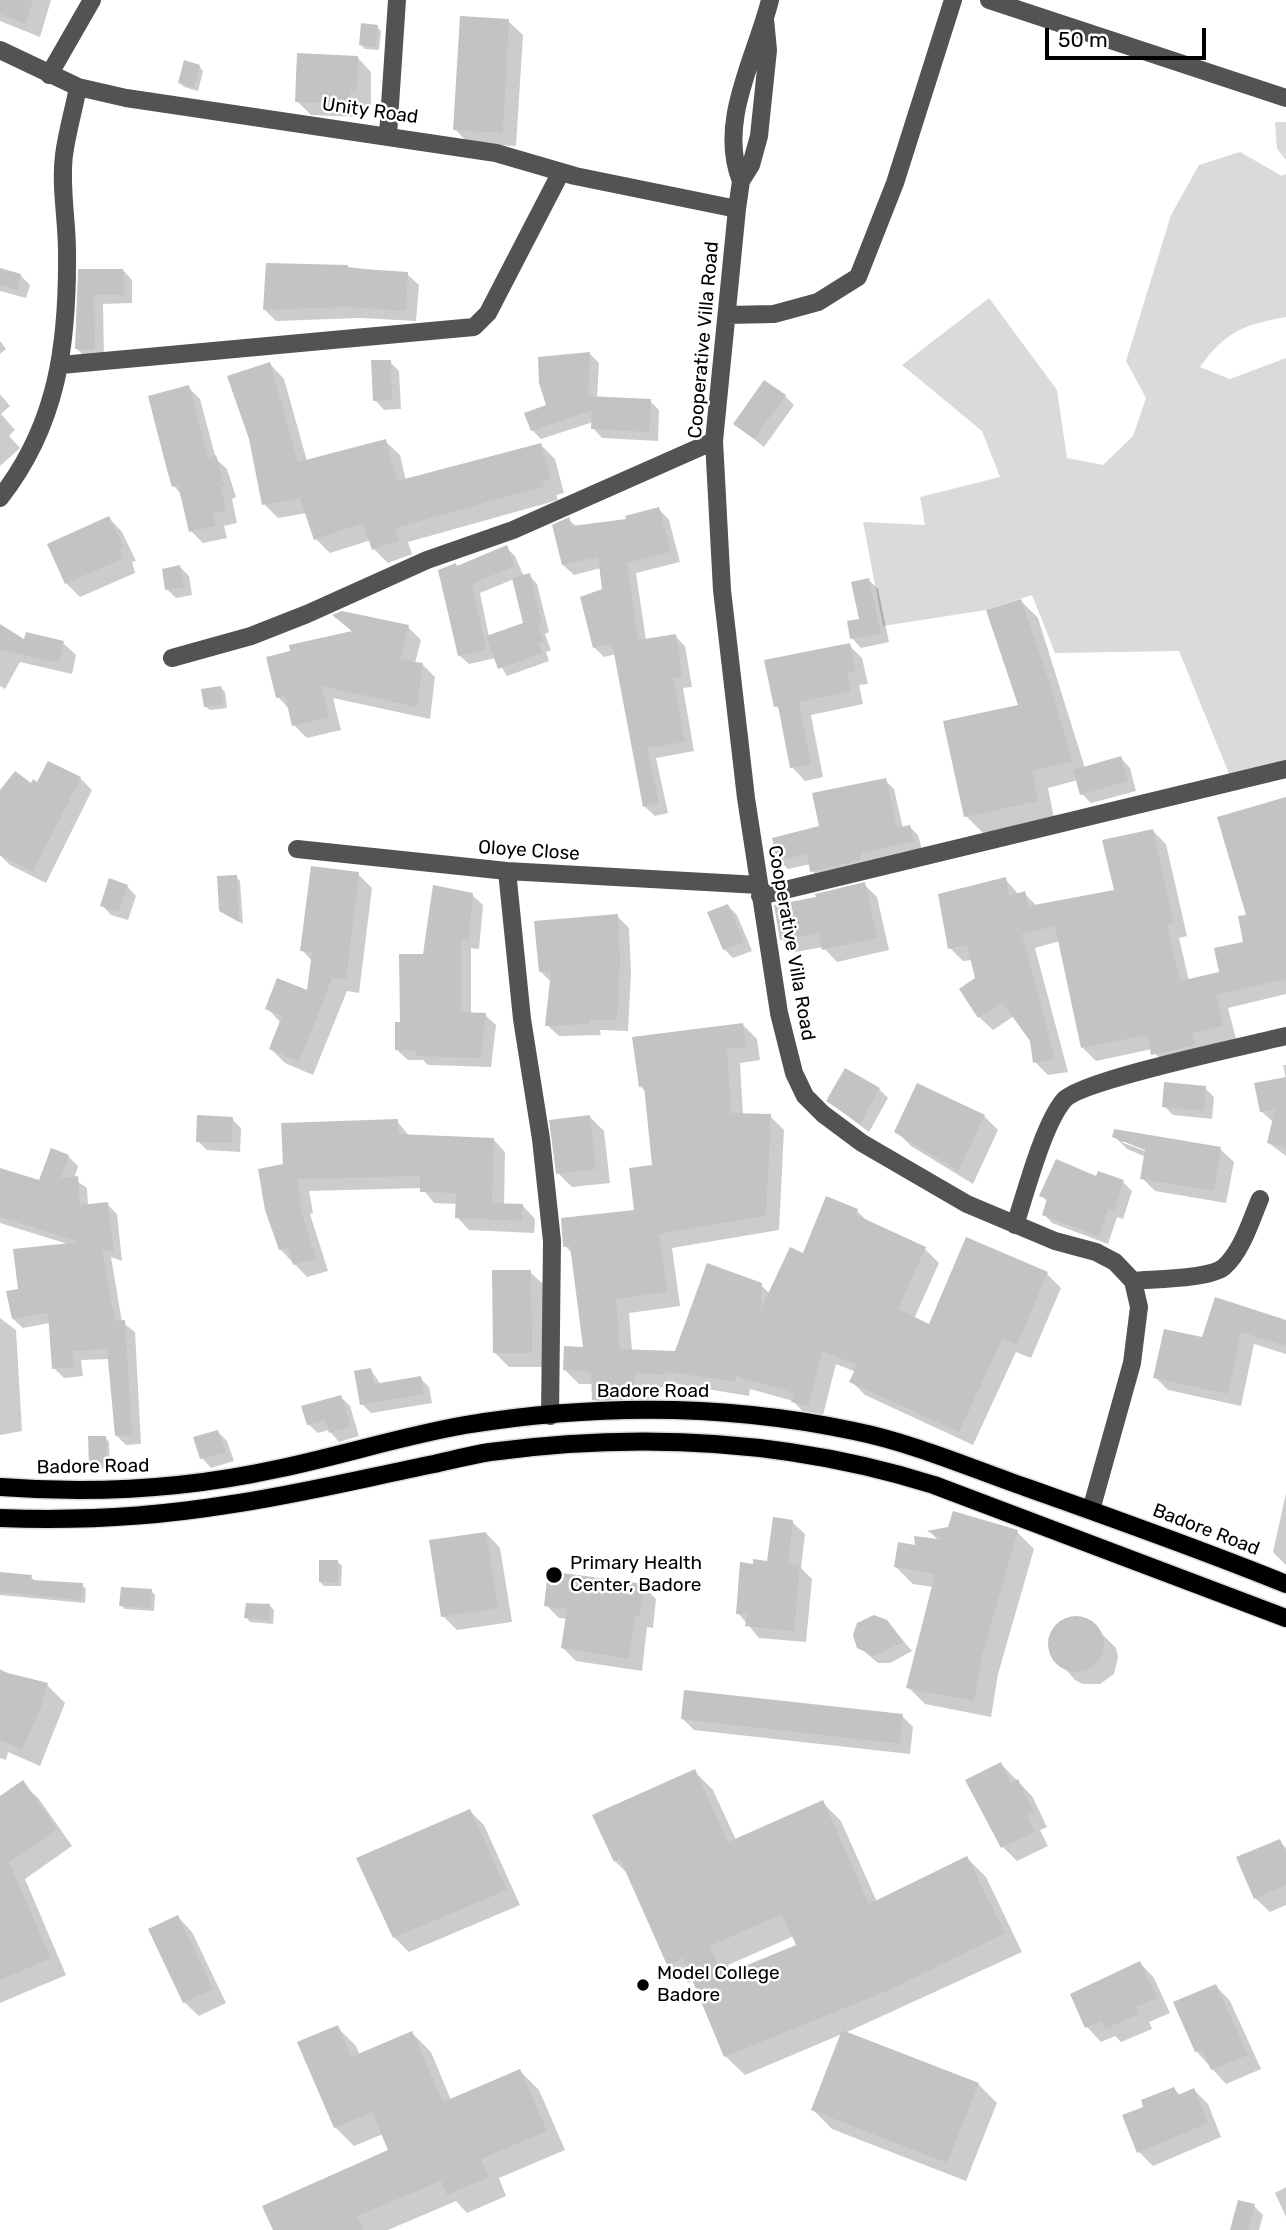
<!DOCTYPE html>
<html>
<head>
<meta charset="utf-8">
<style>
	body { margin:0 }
	#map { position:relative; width:1286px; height:2230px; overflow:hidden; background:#fff; font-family:Rubik,sans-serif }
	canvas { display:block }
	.scale { position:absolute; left:1045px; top:28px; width:161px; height:32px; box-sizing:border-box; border:4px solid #000; border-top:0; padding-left:9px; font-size:21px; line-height:24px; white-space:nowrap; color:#000; -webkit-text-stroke:5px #fff; paint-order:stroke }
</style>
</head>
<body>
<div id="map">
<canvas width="1286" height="2230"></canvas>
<div class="scale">50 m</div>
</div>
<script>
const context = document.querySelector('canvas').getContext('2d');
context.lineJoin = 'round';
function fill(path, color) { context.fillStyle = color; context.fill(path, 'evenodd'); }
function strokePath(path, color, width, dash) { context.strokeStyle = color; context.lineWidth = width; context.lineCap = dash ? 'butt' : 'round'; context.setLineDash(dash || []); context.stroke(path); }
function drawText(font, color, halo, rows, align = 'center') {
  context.font = font + ' Rubik,sans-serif'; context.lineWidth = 5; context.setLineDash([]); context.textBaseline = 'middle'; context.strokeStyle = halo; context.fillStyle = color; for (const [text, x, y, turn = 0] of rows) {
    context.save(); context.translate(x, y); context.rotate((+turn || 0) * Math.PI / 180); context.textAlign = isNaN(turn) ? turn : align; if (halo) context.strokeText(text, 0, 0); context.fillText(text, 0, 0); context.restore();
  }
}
const green = new Path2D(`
	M1275,122H1286V160L1277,149Z
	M1240,152L1282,176L1286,174V317C1243,325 1225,332 1200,367L1230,379L1286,358V768L1232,781L1179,651L1055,653L1032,595L986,610L883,626L863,522L925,525L920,497L1000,477L982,431L902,365L989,298L1057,390L1067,458L1103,465L1133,436L1146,398L1126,361L1171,215L1199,165Z`);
const shadow = new Path2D(`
	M0,0H51L40,37L0,21Z
	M508,21L523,35L516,146L469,144L455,129Z
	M377,27L381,31L379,50L365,49L361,45Z
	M357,57L371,72V106H364V117L311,115L297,101Z
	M199,66L203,71L198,91L184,87L180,83Z
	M348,267L407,274L419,285L416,321L360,318L276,321L265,310Z
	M0,270L20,275L30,285L26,298L0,291Z
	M123,270L132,280V303L103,304L104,358H86L77,349L80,271Z
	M0,341L6,349L0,354Z
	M590,354L599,363L597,398L650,401L659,410L658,441L602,438L593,428V422L541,439L532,430Z
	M390,362L399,371L401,409L384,410L375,400Z
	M270,364L284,379L307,461L385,441L400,455L406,481L541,445L555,459L564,493L556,495L558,500L408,542L412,554L388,563L374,549L371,540L330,553L316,539L307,513L278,518L264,504Z
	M188,387L200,399L216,459L227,469L236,497L232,499L237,523L224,526L227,538L203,543L191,531L181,494L174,486Z
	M0,394L10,406L1,414L15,430L9,436L20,448L0,466Z
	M785,396L794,405L764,447L735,424Z
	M659,509L669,520L680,562L636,573L646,640L675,636L685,646L692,687L683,688L694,751L656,758L668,813L655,816L644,806L616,654L604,657L594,647L604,590L601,568L574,575L563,565L569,520L577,527L628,521Z
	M109,518L122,532L136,561L132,562L135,573L80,597L66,583Z
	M506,547L515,556L524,577L529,575L537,584L549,632L545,634L551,650L546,652L549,661L507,676L496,658L469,664L459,655L458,568ZM514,579L526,624L489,637L480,593Z
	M180,567L189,576L192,595L176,598L167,589Z
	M869,580L878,589L889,642L861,648L852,638L861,620Z
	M1021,601L1038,618L1085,768L1121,758L1130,768L1136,791L1091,803L1082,794L1078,780L1048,788L1054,818L983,833L966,816L1020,706Z
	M335,616L408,627L421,640L415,663L422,664L435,677L430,719L333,698L341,730L307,738L294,725L290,710L278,697L353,632Z
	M0,627L25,642L63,643L76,655L72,674L20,662L5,689L0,686Z
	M849,645L862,658L868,684L859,685L863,704L811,715L823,777L805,781L792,767L781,711L776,706Z
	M221,688L225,692L227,708L210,710L205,706Z
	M80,778L92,790L46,883L10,865L0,855V793Z
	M885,780L894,789L903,828L909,826L918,835L922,850L821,880L812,871L811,864L788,869L779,860Z
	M1286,799V994L1228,1008L1236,1039L1204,1046L1207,1058L1166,1067L1152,1049L1096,1061L1083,1048L1060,941L1035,948L1068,1072L1048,1075L1035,1062L1031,1041L1014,1016L993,1030L979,1017L977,979L972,960L963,961L950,948L1005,879L1019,895L1024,893L1037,906L1116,891L1153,831L1166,844L1187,936L1179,938L1189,981L1221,974L1245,943L1248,916Z
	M358,874L372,888L359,993L347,991L313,1075L285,1063L271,1049L281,1023L267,1008L309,993L312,961L302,950Z
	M236,877L240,881L243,924L221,911Z
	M864,884L877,897L889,950L837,962L823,947L795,952L782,939L818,899Z
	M127,886L136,896L128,920L111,915L102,905Z
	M472,895L483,905L479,949L471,948V1014L485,1015L496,1025L491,1067L428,1065L423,1060H408L397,1050L402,1023L424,955Z
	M728,906L737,915L752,951L733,958L724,949Z
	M617,916L629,928L631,973L628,1031L600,1030L601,1035L559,1036L547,1025L551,982L541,972Z
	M743,1025L757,1039L760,1060L740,1063L743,1115L770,1116L784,1130L779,1230L672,1248L680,1306L629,1313L632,1351L676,1353L761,1285L770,1294L804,1256L857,1211L870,1224L925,1249L939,1263L914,1319L930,1326L1047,1274L1061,1288L1031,1358L1016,1352L973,1445L865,1395L851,1381L856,1372L836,1364L822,1419L807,1416L793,1401L750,1389L749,1396L677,1384V1388L649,1387V1412L608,1414L594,1399L593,1384H579L565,1370L585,1349L573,1254L565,1246L636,1212L654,1167L646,1092L640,1086Z
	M1283,1065H1286V1156L1269,1143L1274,1123L1261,1111L1286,1079Z
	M1205,1088L1214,1097L1212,1119L1173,1115L1164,1106Z
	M879,1089L888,1098L869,1132L828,1101Z
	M984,1116L998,1130L973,1184L911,1146L896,1131Z
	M590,1117L604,1131L610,1183L572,1187L558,1173Z
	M232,1119L241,1128L240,1152L207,1150L198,1141Z
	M397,1121L410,1137L493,1139L505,1152L504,1205L523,1206L535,1219L534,1233L469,1230L457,1217V1204L434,1203L422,1188L309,1191L313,1213L310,1214L328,1271L307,1277L280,1249L285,1165Z
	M1114,1136L1220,1149L1234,1162L1226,1203L1155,1191L1142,1178L1146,1157L1127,1149ZM1121,1142H1129L1154,1151L1153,1154Z
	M68,1156L78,1166L74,1179L87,1188L88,1206L107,1204L117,1214L122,1261L111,1257L122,1322L135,1332L141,1444L126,1445L116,1435L109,1359L81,1360L83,1376L64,1378L54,1368L50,1323L23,1328L13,1319L19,1290L71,1245L0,1223V1170L40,1182Z
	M1097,1179L1123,1182L1132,1191L1123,1219L1117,1217L1108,1244L1052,1223L1044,1214L1048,1202L1041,1195Z
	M530,1272L545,1286L546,1367H509L495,1353Z
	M0,1318L16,1330L22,1431L0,1435Z
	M1286,1322V1354L1254,1344L1241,1406L1168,1390L1155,1377L1203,1339Z
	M371,1370L381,1385L420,1378L429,1387L432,1403L371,1413L362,1404Z
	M341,1397L350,1406L359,1436L339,1442L329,1430L318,1433L308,1424Z
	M218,1432L227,1441L234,1461L211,1468L202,1458Z
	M105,1437L109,1442L110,1468L95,1469L91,1465Z
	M1286,1493V1565L1273,1552Z
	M792,1522L805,1534L801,1568L812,1579L806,1642L759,1638L738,1613L754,1566L768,1563Z
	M930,1532H1017L1034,1549L998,1674L991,1717L925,1704L908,1687L933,1587L913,1584L896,1567L916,1547L939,1541Z
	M486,1533L500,1548L512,1622L457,1630L443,1616Z
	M338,1562L342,1566L341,1586H324L320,1582Z
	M0,1573L31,1577L35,1581L82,1585L86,1589L85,1603L0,1595Z
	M643,1586L656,1599L653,1628L647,1627L642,1671L576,1661L563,1648L568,1619L559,1618L546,1605Z
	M151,1591L155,1595L154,1611L125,1609L121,1605Z
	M270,1606L274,1610L273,1624L250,1622L246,1617Z
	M1071,1618L1088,1620L1116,1648L1118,1657L1114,1674L1100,1684H1083L1075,1680L1050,1651L1052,1634L1056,1627Z
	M886,1621L912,1651L890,1663H878L859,1647Z
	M0,1669L15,1677L47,1685L65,1703L40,1766L8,1752L6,1760L0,1758Z
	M902,1716L913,1727L910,1754L694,1730L682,1718Z
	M1001,1764L1032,1796L1047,1827L1040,1830L1048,1846L1017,1861L1003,1847Z
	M694,1771L713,1790L736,1840L822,1802L841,1821L877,1902L967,1858L986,1877L1022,1952L845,2033L978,2084L997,2103L966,2181L832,2129L813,2110L842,2034L745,2075L725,2056L694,1980L688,1983L669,1964L628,1874L615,1861ZM794,1936L799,1946L731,1974L728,1965Z
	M22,1783L39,1799L72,1846L25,1879L66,1975L0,2003V1798Z
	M470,1811L484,1825L520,1905L409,1952L394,1937L359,1858Z
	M1279,1841L1286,1848V1905L1270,1912L1255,1898Z
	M178,1917L192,1932L226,2003L199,2016L184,2002Z
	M1140,1963L1154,1978L1170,2013L1149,2022L1152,2029L1121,2042L1115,2036L1101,2042L1087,2027L1073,1995Z
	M1216,1986L1230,2001L1261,2069L1226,2084L1196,2051Z
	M337,2027L356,2046L360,2055L412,2033L431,2052L451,2100L520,2071L539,2090L565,2150L499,2178L506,2196L467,2213L456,2201L388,2230H275L390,2151L383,2134L354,2146L335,2127L299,2043Z
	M1174,2089L1180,2095L1194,2090L1208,2104L1221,2137L1153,2166L1139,2152L1146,2108Z
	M1286,2187V2217L1275,2193Z
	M1254,2206L1263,2215L1259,2230H1231Z`);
const building = new Path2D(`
	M0,0H33L25,24L0,14Z
	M460,16L509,19L503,133L453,130Z
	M361,23L378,25L376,47L359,45Z
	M297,53L358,56L357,92H351L350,104L295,102Z
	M184,60L200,65L194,88L178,83Z
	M266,263L348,265V268L408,272L406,311L348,307L263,310Z
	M0,268L21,274L17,290L0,285Z
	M78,269H123L124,295H94L95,350L75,349Z
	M590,352L588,396L651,399L649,432L591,429L592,410L531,431L524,413L546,405L539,383L538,357Z
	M371,360H391L392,400L373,401Z
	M270,362L298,462L386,439L397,481L541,443L551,479L543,481L545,486L395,528L399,540L372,550L363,523L314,540L300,498L262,505L249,439L227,376Z
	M764,380L786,395L754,439L733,424Z
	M189,385L208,458L216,455L225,486L221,487L226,511L213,514L216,526L189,532L178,485L172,487L167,470L148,396Z
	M659,507L671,552L627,563L638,640L676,634L682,677L673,678L685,742L647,748L659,803L643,807L612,643L593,648L580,597L602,589L598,557L562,565L552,525L569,517L572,526L626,519L625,516Z
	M109,516L124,548L120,549L122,559L65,584L47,544Z
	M507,545L515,566L472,584L486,649L458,656L438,570L456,563L457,566Z
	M180,565L184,587L165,590L162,569Z
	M530,573L542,624L538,626L544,642L539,643L542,653L498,669L486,636L523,623L512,578Z
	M869,578L881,633L850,639L847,621L859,619L851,582Z
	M1021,599L1050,684L1072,761L1032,771L1038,801L964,817L943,721L1018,705L986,610Z
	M342,611L409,625L400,660L423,663L417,707L321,686L329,717L292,726L285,696L276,698L266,657L290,651L289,645L352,631L332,615Z
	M0,624L24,639L26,632L64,641L59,663L0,649Z
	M850,643L855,671L847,672L851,691L799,702L811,765L790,768L778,706L774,707L764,660Z
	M221,686L224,704L204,707L201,689Z
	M1121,756L1128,781L1080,795L1073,770Z
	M48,761L81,777L33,872L0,855V790L15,771L31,783L33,779L37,782Z
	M886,778L897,828L910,825L914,841L862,853L860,860L810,872L807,854L777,861L772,838L819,826L812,793Z
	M1286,797V979L1216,995L1223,1026L1192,1033L1195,1045L1151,1055L1147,1035L1081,1048L1055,926L1022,934L1055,1059L1033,1063L1030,1041L1002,1002L978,1018L959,989L975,978L967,945L948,949L938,894L1006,877L1009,896L1025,891L1029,906L1114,890L1102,840L1153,829L1174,923L1167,925L1180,981L1219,972L1214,948L1243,942L1238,916L1246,915L1217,817Z
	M311,866L359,872L346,979L332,978L299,1062L269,1049L282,1016L265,1009L277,978L307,990L312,952L300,951Z
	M237,875L238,888L239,922L219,911L217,876Z
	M109,878L128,885L119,912L100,906Z
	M865,882L877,938L822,950L819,933L780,940L774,905L816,897L815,894Z
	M433,885L473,893L469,940L461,939V1012L486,1013L481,1058L416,1056V1050H395V1022H400L399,954H423Z
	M728,904L744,942L723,950L707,912Z
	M618,914L620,960L617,1020H590V1024L545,1026L551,971L539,972L534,921Z
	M743,1023L746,1047L727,1049L731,1113L771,1114L766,1216L659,1234L667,1292L616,1299L620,1349L675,1351L707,1263L762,1283L761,1309L790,1247L803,1253L826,1196L858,1209L856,1215L926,1247L898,1309L929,1324L966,1237L1048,1272L1017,1345L1002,1339L959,1432L849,1382L857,1365L822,1351L808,1406L791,1402L794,1393L736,1376L735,1382L664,1371L663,1375L635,1373L636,1399L592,1400L591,1372L563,1370L564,1346L583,1347L570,1246L563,1247L561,1218L634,1210L629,1168L652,1165L644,1086L639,1087L632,1037Z
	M845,1068L880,1088L860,1124L826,1101Z
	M1286,1077V1148L1267,1143L1275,1109L1260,1112L1254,1083Z
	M1164,1082L1206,1086L1204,1111L1162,1107Z
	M917,1083L985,1115L958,1171L894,1132Z
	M197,1115L233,1117L232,1143L196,1142Z
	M590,1115L596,1169L556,1174L549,1120Z
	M398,1119V1134L494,1138L492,1203L523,1204L522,1221L455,1218L456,1193L420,1192V1176L297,1179L301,1201L299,1202L316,1259L293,1265L288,1248L279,1250L265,1210L258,1169L283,1164L281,1123Z
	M1114,1129L1221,1147L1214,1191L1140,1179L1145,1150L1112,1137Z
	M51,1148L69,1155L61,1178L78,1176L80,1205L108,1202L114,1252L102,1249L115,1321L125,1320L132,1435L115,1436L107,1349L72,1351L74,1367L52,1369L48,1313L12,1319L6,1291L18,1289L13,1249L80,1242L0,1217V1168L39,1180Z
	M1056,1159L1096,1176L1098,1171L1124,1180L1114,1211L1108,1209L1099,1237L1042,1215L1047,1199L1039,1196Z
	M492,1270H531L532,1353H493Z
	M1215,1297L1286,1320V1346L1241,1332L1228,1394L1153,1378L1164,1329L1202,1337Z
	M371,1368L374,1384L421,1376L424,1394L360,1405L354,1371Z
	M341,1395L351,1427L329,1433L325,1420L307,1425L301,1406Z
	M218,1430L226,1452L200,1459L193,1437Z
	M88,1436H106L107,1465L89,1466Z
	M953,1511L1018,1530L982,1656L974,1701L906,1688L935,1574L894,1567L898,1542L915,1545L914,1536L946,1540L927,1531L948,1527Z
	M773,1517L793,1520L788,1564L800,1565L794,1631L745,1626L747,1614H736L740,1562L753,1564V1559L767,1561Z
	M486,1532L498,1608L441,1617L429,1540Z
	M319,1560H338V1583L319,1582Z
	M548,1571L644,1584L640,1616L635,1615L629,1659L561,1648L567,1609L544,1606Z
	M0,1572L32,1575L31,1580L83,1583L81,1600L0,1592Z
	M121,1587L152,1589L150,1608L119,1606Z
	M246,1603L270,1604L269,1620L244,1618Z
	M874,1615L887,1620L904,1642L874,1656L857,1648L853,1635L857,1623Z
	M1048 1644a28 28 0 1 1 56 0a28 28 0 1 1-56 0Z
	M0,1671L48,1683L41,1707L22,1749L0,1740Z
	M684,1690L903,1714L900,1744L681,1719Z
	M1001,1762L1011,1783L1018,1779L1034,1812L1027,1816L1035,1832L1001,1848L965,1780Z
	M695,1769L728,1842L823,1800L869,1904L967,1856L1005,1933L894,1988L724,2057L683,1958L667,1965L620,1859L614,1862L592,1815ZM782,1914L796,1945L723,1975L710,1946Z
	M23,1780L57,1829L9,1862L51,1958L0,1980V1796Z
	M470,1809L507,1890L393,1938L356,1858Z
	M1280,1839L1286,1854V1885L1254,1899L1236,1857Z
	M178,1915L213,1989L183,2003L148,1929Z
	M1140,1961L1157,1998L1136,2007L1139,2014L1105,2029L1102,2021L1085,2028L1070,1994Z
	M1216,1984L1248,2055L1211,2070L1202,2050L1195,2052L1173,2002Z
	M338,2025L351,2057L412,2031L443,2102L520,2069L547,2131L481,2159L489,2177L447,2195L441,2181L357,2216L363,2230H273L262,2206L388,2150L372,2112L334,2128L297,2042Z
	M842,2030L979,2083L947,2163L811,2110Z
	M1174,2087L1178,2095L1194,2088L1208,2123L1137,2153L1122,2115L1143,2107L1141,2100Z
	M1238,2200L1255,2204L1248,2230H1230Z`);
const minor = new Path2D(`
	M989,0L1286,98
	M765,19L768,50L759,136L751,165L741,181L737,209L714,441L722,590L746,798L779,1013L794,1073L805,1096L823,1114L862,1143L967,1204L1055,1241L1096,1252L1115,1262L1133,1281L1139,1307L1132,1363L1091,1510
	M0,50L78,87L126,98L496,153L575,176L737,209
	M49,75L92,0
	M388,135L397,0
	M741,181C717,122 756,57 770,0
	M727,315L774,314L818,302L858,277L895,183L953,0
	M61,365L474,327L488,313L561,172
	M0,498C58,424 68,343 67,251C67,219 60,187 64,155C67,132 74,109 78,87
	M172,658L251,636L307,614L427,560L513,530L714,441
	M297,849L507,871L759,885
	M507,871L522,1019L541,1139L552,1241L550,1416
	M760,896L1286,769
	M1015,1225C1026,1192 1043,1125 1064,1100C1081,1080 1250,1045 1286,1036
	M1133,1281C1154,1279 1210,1279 1224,1267C1242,1251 1251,1220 1260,1199`);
const major = new Path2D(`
	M0,1487C93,1494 186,1489 277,1469C340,1456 402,1436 465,1425C594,1404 727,1404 854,1431C913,1443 968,1467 1025,1487C1112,1518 1200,1549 1286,1584
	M0,1518C76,1521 151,1517 226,1505C296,1495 365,1478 434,1464C452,1460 471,1455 490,1452C639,1432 791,1440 934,1485L1286,1618`);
const markers = [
	[554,1575,9,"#000"],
	[643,1985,7,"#000"]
];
const streetNames = [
	["Unity Road",370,111,8],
	["Cooperative Villa Road",704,340,-85],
	["Oloye Close",529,851,4],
	["Cooperative Villa Road",791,943,80],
	["Badore Road",653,1392],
	["Badore Road",93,1467,-1],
	["Badore Road",1206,1530,21]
];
const poiNames = [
	["Primary Health",570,1564],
	["Center, Badore",570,1586],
	["Model College",657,1974],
	["Badore",657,1996]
];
fill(green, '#dadada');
fill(shadow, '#0003');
fill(building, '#c3c3c3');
strokePath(major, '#dbdbdb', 21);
strokePath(minor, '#535353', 18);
strokePath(major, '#000', 18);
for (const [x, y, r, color] of markers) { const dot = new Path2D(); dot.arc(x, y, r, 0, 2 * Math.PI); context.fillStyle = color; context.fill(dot); strokePath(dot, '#fff', 2.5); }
drawText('19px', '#000', '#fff', streetNames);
drawText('19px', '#000', '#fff', poiNames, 'left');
</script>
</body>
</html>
